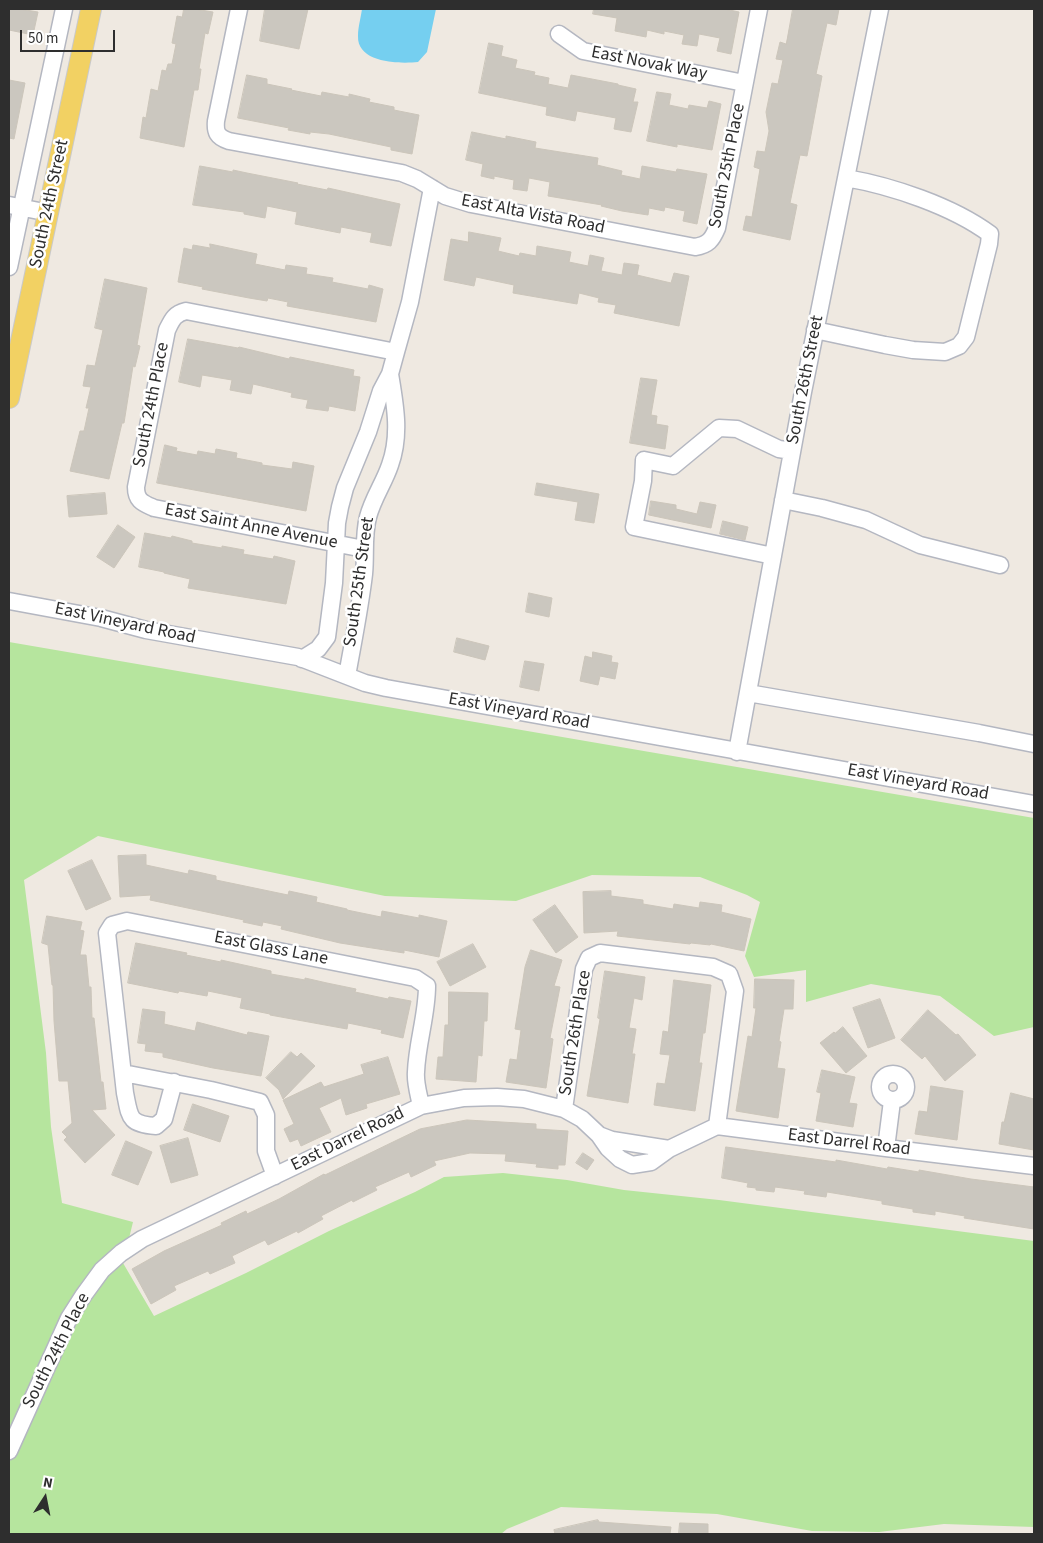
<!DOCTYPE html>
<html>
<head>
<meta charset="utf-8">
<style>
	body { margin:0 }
	#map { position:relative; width:1043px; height:1543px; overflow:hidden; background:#efe9e1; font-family:"Source Sans 3",sans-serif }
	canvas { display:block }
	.frame { position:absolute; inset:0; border:10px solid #2e2e2e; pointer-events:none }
	.north { position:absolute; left:20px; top:1473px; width:50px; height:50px; -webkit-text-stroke:4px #fff; paint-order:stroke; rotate:11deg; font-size:14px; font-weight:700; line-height:20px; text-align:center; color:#2e2e2e }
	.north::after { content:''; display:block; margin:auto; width:18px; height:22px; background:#2e2e2e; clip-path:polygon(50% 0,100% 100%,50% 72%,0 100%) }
	.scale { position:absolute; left:20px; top:30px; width:95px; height:22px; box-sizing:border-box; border:2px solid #2e2e2e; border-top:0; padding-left:6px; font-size:15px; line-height:18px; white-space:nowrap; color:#2e2e2e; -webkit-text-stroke:4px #fff; paint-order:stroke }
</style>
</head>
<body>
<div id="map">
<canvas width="1043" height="1543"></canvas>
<div class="frame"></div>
<div class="north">N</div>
<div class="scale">50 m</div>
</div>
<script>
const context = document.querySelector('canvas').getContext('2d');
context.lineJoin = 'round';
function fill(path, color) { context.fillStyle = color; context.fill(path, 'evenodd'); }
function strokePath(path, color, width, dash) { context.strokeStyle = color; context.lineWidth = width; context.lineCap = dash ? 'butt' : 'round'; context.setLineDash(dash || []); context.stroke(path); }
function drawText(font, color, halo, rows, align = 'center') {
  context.font = font + ' "Source Sans 3",sans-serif'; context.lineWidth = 5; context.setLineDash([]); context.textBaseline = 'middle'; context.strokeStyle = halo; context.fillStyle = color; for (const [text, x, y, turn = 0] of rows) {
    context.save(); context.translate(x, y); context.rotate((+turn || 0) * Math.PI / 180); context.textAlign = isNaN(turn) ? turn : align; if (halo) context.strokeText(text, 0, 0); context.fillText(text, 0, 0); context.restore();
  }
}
const green = new Path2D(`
	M9,642L1034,818V1027L994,1036L940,996L871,984L806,1002V970L754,977L745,956L760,902L747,895L700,877L592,875L516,901L385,896L98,836L24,880L46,1053L51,1127L62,1203L133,1222L123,1263L154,1316L246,1273L329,1231L415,1192L444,1177L503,1173L567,1180L624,1190L719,1200L1034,1241V1527L944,1524L879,1532L812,1531L717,1514L561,1507L507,1529L501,1534H9Z`);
const water = new Path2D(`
	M362,9H436L427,52L418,62C399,64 357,63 358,36C358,27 361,17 362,9Z`);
const building = new Path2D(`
	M9,9H20L38,12L33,35L9,30Z
	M184,9H195L213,12L208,34L205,33L199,69H201L198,90H194L184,147L140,138L143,117L146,118L151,89L158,91L162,70L166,71L168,64H172L176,44L172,43L177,16L182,17Z
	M265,9H308L299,49L260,41Z
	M594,9H725L739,12L731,54L717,51L720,38L699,34L697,46L682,44L684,35L664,31V34L647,30L646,37L615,31L617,18L593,14Z
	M793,9H839L836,25L827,23L816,74L822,76L807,156L800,155L790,203L797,205L790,240L743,230L746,216L752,217L760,169L754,167L757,151L765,152L769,131L766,112L772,83L778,84L783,60L776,59L780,42L786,44Z
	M489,43L503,46L501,56L517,60L515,68L535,72L534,75L549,78L548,84L568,88L571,75L618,84V85L636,89L633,102H638L631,132L614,129L616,118L577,111L575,121L546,115L547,107L479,93Z
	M247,75L267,79V84L292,89L291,90L321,96L322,92L349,97V94L370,99L369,102L394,107V110L419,115L412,154L391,150V147L329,134L310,132V134L288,130L289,128L238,118Z
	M9,80L25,83L14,139L9,138Z
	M657,92L671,94L669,105L688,109L689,105L707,108L709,101L721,104L712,150L677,144V147L647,141Z
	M472,132L506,139V136L536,142L535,148L598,158L597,165L622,171L621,175L640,179L642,166L676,172L677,169L707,174L697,224L683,221L685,211L665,207L664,211L649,208L648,215L622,211L601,206L602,205L548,196L550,182L529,178L527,191L513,189L514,180L494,176V179L481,176L483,164L466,160Z
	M200,166L233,172V170L247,173L298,183L297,184L327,190L328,188L400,204L391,246L370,242L372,233L341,227L340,233L295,224L297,212L267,206L265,218L244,214V212L193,205Z
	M469,232L501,238L498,251L519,256L520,253L536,256L537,246L571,252L569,262L588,266L590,255L604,258L601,271L622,275L624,263L639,265L637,275L671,283L674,273L689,276L679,326L614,313L616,305L598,302L599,298L579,293L577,304L513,293L514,285L476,277L474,286L444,280L451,239L468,242Z
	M210,244L257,254L255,264L285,270L286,265L307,268L306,274L333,278L332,282L368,289L369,285L383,289L376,322L287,306L288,302L268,298L267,301L249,298L202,289L203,287L178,282L184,248L192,250L193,245L210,248Z
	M105,279L147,288L137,345L140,346L135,367L133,366L124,423H122L109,479L70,471L80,431H84L89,408H86L91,387L83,386L87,365L95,366L103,330L95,328Z
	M188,339L238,348L239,347L289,359L290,357L354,370L353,376L360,377L355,411L329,406L328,411L306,408L308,400L291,397L292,393L253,384L251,394L230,390L232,380L202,375L200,387L179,382Z
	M641,378L657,380L651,415L657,416L656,424L668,426L665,449L630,443Z
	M165,445L177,448L176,451L197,455L198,451L215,454L216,449L237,453L236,458L262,463V465L292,469L293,462L314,466L306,511L157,483Z
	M537,483L599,494L594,523L575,520L578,502L535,495Z
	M105,493L107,514L69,517L67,496Z
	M651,501L676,505V509L697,514L700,502L716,505L711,528L649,515Z
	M723,521L748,527L745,540L720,534Z
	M118,525L135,537L114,568L97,557Z
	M145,533L171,538L172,536L192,541V543L222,548V546L244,550L243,554L273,559L274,556L295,561L286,604L188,588L190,579L164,573V572L139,567Z
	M529,593L552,598L549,617L526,612Z
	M457,638L489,646L485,660L454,652Z
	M593,652L612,656L611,662L618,663L615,679L600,676L598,685L580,681L585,656L592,658Z
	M525,661L544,664L539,691L520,687Z
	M146,855V865L188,874L189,870L216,876V880L288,895L289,891L317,897L316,902L347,909V910L381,917L382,911L419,918V915L447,921L439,957L404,950V953L340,943L281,929L282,926L263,922L262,926L243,922L244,920L150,900L151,895L120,897L118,856Z
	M92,860L111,899L86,910L68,871Z
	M611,891V896L643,900V904L673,909L674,904L699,908L700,902L722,905L721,912L751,919L744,951L711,944L710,945L691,943L690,944L617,936L618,931L584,933L583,892Z
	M555,905L578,937L556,953L533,920Z
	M47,916L82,922L80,930L84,931L80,955H86L89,987H91L92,1018H94L101,1082H103L106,1109L92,1110L115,1135L85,1163L64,1140L67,1137L62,1132L72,1123L68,1081H59L54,1021L53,985H52L48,945L42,943Z
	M136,943L187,953L186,955L221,962V960L271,971V974L305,980V978L327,983L356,989L355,992L388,999L389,997L411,1001L403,1038L381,1033L382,1030L348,1023L347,1029L270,1015V1014L240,1008L242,998L208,991L207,996L179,991L178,993L128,983Z
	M473,944L486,967L450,986L437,962Z
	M531,950L562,960L554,986L560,987L550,1038L553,1039L546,1088L506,1082L510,1059L517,1060L521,1030L515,1029L525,967Z
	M605,971L645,977L642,1000L634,998L629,1028L636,1029L632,1054H635L628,1103L587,1096L600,1019L598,1018Z
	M755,979L794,980L793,1009H784L779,1041L781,1042L777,1068L785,1069L778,1118L736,1111L748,1036L752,1037L756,1008H754Z
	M674,980L711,985L705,1033H703L699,1063H702L695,1111L654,1105L657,1083L665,1084L670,1055L660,1054L663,1031L668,1032Z
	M449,992L488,993L487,1021H484L482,1056L478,1055L476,1082L436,1079L438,1057H443L445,1025H448Z
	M880,999L895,1038L868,1048L853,1008Z
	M143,1009L165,1012L164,1024L195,1031L197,1022L247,1035L248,1032L269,1036L261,1076L213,1068L163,1057V1053L145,1051L146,1044L138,1043Z
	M928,1010L956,1035L958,1034L976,1055L945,1081L925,1056L922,1059L901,1040Z
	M843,1027L867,1056L846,1073L820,1043L834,1032L835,1033Z
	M291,1052L297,1057L301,1053L315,1066L283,1099L279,1090L266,1078Z
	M388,1057L400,1094L366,1104L367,1108L346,1115L341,1098L319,1108L331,1132L301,1146L298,1139L290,1142L284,1129L294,1124L283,1100L321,1082L324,1087L364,1074L361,1065Z
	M822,1070L855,1077L849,1103L857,1104L853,1127L816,1121L821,1093L817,1092Z
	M931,1086L963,1091L957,1140L915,1134L919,1111L927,1112Z
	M1011,1093L1034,1099V1150L999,1144L1002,1122H1004Z
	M193,1104L229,1116L220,1142L184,1130Z
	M467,1120L536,1124V1129L568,1131L565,1165H558V1169L536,1167L537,1164L505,1161L506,1154L470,1153L434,1161L436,1165L411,1177L409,1172L375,1187L377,1190L353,1202L352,1200L321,1216L323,1219L298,1233L297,1231L268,1245L265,1240L232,1256L235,1263L210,1274L208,1271L174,1286L176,1290L151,1304L132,1269L164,1251L222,1225L221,1223L246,1211L247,1214L279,1199L324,1174L325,1175L395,1141L420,1129Z
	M188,1138L198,1175L171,1183L160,1146Z
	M126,1141L152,1152L138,1185L112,1175Z
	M726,1147L836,1162V1160L887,1169L888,1167L919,1172V1170L971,1179L1034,1187V1229L964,1218L965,1216L935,1211V1215L913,1212V1209L882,1204V1201L827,1192L826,1197L804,1194L805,1191L775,1187L774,1192L756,1190V1188L747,1187L748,1183L722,1178Z
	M583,1153L594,1160L587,1170L576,1163Z
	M598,1520L599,1522L671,1527L670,1534H555L554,1530Z
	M680,1523L708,1524V1534H679Z`);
const minor = new Path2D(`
	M239,9L216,121C215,132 217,137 229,141L402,173L417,179L445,196L471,204L695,247C708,245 712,240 717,228L759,9
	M559,34L583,51L744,83
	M9,205L49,213
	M9,267L64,9
	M815,330L885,345L913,350L945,352L959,346L966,337L989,244L990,234C952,206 892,186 846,178
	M783,500L822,508L866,520L920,545L1000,565
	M364,549L154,508C143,503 136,501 136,487L167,330C172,320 174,314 186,311L396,352
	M773,556L634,527L643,481L644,460L673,466L719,428L737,429L779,449L792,451
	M9,601L101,618L146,630L298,657L365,683L386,688L1034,804
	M302,659L318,649L327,637L334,583L337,523L340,507L345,488L368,432L381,391L390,374L396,352L410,302L432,188
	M347,676C353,642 360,608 364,574C366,555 363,536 368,517C373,498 384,483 390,465C401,435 395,404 390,374
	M748,693L979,733L1034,744
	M737,752L803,392L880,9
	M123,1073L211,1090L260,1102L266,1115V1151L275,1176
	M880 1087a13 13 0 1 1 26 0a13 13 0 1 1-26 0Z
	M174,1082L164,1119L156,1126C128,1124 130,1117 125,1093L107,933L112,925L127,921L415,978L427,986C427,1015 417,1043 416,1072C415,1083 419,1095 421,1106
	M564,1109L584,969L589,958L600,953L713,967L729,974L735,991L717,1126
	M599,1135L612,1140L669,1149
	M886,1148L892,1101
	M9,1451L69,1318L83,1296L102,1270L121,1253L142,1239L421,1106L464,1098L497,1097L524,1099L564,1109L582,1119L599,1135L608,1148L620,1159L632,1165L651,1162L669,1149L717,1126L886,1148L1034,1166`);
const major = new Path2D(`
	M9,398L91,9`);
const streetNames = [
	["East Novak Way",649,64,11],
	["South 25th Place",728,166,-79],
	["South 24th Street",50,204,-78],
	["East Alta Vista Road",533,215,11],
	["South 26th Street",806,380,-79],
	["South 24th Place",152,405,-79],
	["East Saint Anne Avenue",251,527,11],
	["South 25th Street",360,582,-82],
	["East Vineyard Road",125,624,12],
	["East Vineyard Road",519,712,10],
	["East Vineyard Road",918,783,10],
	["East Glass Lane",271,949,11],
	["South 26th Place",576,1033,-81],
	["East Darrel Road",348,1140,-26],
	["East Darrel Road",849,1143,7],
	["South 24th Place",57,1351,-63]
];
fill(green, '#b6e59e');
fill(water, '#75cff0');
fill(building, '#cbc7bf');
strokePath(building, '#cbc5ba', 1);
strokePath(minor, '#b4b7c1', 19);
strokePath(major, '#c9c9c9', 22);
strokePath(minor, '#fff', 16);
strokePath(major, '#f2d163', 20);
drawText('18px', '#2e2e2e', '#fff', streetNames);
</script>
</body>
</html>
